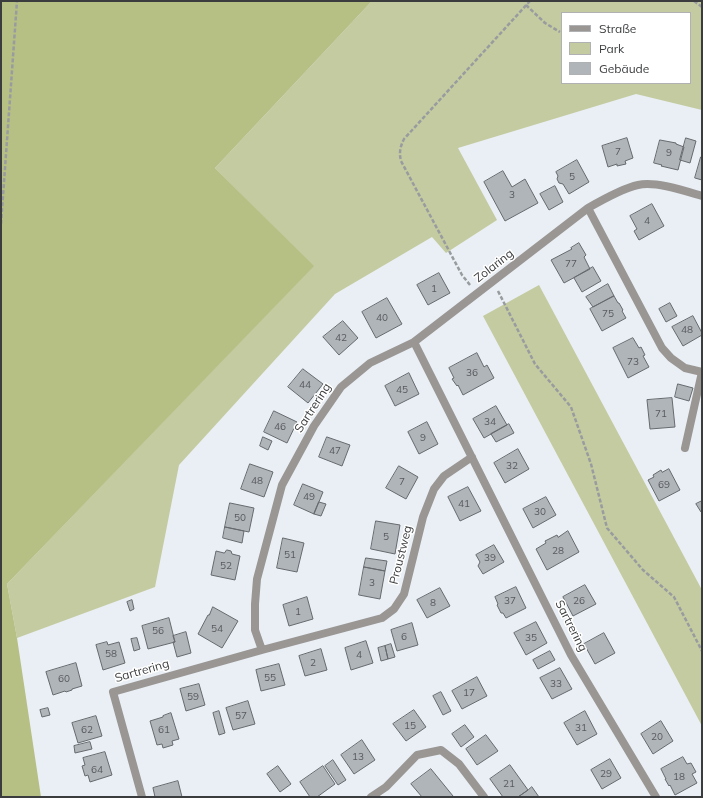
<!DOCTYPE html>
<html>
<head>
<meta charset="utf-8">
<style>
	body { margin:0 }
	#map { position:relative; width:703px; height:798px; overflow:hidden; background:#e9eff4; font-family:Mulish,sans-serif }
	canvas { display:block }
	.frame { position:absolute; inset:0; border:2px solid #3a3c3e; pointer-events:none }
	.legend { position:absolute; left:561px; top:12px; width:130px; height:72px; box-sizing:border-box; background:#fff; border:1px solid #b0b1b2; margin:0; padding:5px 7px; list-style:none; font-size:12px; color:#3a3c3e }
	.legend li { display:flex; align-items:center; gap:8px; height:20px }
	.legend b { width:20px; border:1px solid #b0b1b2 }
</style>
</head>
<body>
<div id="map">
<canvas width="703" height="798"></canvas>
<div class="frame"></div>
<ul class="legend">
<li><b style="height:5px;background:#999694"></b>Straße</li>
<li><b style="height:11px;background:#c4cba1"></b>Park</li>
<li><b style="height:11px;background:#b0b5ba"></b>Gebäude</li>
</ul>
</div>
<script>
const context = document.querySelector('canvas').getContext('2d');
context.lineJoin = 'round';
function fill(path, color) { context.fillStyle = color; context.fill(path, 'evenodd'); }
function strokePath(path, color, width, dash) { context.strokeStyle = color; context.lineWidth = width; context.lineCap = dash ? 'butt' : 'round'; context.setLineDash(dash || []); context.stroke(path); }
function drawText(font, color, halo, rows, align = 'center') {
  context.font = font + ' Mulish,sans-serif'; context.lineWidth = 3; context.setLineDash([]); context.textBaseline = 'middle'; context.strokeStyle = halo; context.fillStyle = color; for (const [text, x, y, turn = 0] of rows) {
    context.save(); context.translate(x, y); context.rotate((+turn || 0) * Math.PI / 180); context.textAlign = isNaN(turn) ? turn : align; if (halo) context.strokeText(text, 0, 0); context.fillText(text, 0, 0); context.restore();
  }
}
const green = new Path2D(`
	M372,1H702V110L636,94L458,148L497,220L446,253L432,237L335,294L179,465L155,587L17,638L7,584L313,266L215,168ZM562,13H690V83H562Z
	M539,285L702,590V726L483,316Z`);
const forest = new Path2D(`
	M1,1H372L215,168L314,266L7,584L17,638L41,797H1Z`);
const building = new Path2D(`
	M627,138L633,158L625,161L626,164L617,166V164L608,167L602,146Z
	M686,138L696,141L690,163L680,160Z
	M660,140L676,143V144L684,147L678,170L661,166L662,165L654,163Z
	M701,157H702V180L695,178Z
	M577,160L589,182L569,194L563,184L559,183L557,179L558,176L556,172Z
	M503,171L512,187L525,179L538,203L505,221L484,182Z
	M555,186L563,202L549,210L540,194Z
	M652,204L664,226L639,240L634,231L637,229L630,216Z
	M579,243L586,255L584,257L590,269L564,283L551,260L572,249L571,248Z
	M593,267L601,281L582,292L574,278Z
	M439,273L450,293L428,305L417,285Z
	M608,284L614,296L593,307L586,297Z
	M614,296L618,303H619L623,310L622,311L626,318L602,331L590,309Z
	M387,298L402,324L376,338L362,312Z
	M670,303L677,316L666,322L659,309Z
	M693,316L702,333V335L683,346L672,327Z
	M343,321L358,338L339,355L323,337Z
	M633,338L639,348L641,347L645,355L643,356L649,367L628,378L613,348Z
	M477,353L484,367L487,365L494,378L463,395L458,385L457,386L452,379L454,378L449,368Z
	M303,369L323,384L308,403L288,387Z
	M409,373L419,394L395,406L385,386Z
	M678,384L693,388L689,401L675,397Z
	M672,398L675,427L650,429L647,400Z
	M496,406L507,425L484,438L473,419Z
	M274,411L297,422L287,443L264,432Z
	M427,422L438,444L419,454L408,432Z
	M509,424L514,433L496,442L491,434Z
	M263,437L272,441L268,450L260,446Z
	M327,437L350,445L342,466L319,457Z
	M518,449L529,469L505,483L494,463Z
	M250,464L273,472L264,497L241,489Z
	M399,466L418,477L406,499L386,488Z
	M669,469L680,490L659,501L648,480L654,477L653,475L661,470L662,472Z
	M303,484L323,492L314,514L294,505Z
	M468,487L481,511L460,521L448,497Z
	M546,497L556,515L533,528L523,509Z
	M702,501V512H701L696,504Z
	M319,502L326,504L321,516L314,514Z
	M230,503L254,508L249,532L225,527Z
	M376,521L400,525L395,554L371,549Z
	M225,527L244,531L242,543L223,538Z
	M568,531L579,552L547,570L536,549L546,543L545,541L557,535L558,537Z
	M283,538L304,543L297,572L277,568Z
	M494,545L504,562L483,574L478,566L480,562L476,555Z
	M227,550L231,551L232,554L240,556L235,580L211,575L216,551L224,553Z
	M366,558L387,561L385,571L364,567Z
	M364,567L385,571L380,599L359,595Z
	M585,585L596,604L573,616L563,597Z
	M516,587L526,608L506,618L503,613H501L497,605L498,604L495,597Z
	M440,588L450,606L427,618L417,600Z
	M307,597L313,619L289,626L283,605Z
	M132,600L134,609L130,611L127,602Z
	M213,607L238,621L222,648L198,634L208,615H209Z
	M169,618L175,642L148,649L142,626Z
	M536,622L547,643L526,655L514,633Z
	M412,623L418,645L397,651L391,630Z
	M186,632L191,653L177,657L173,642H175L173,636Z
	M604,633L615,653L595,664L584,644Z
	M137,638L140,649L134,651L131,639Z
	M366,641L373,663L351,670L345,648Z
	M107,642L108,645L119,642L125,663L103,670L96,645Z
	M391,644L395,657L388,659L385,646Z
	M385,646L388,659L381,661L378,648Z
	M321,649L327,670L305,676L299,656Z
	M550,651L555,660L538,669L533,660Z
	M76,663L82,686L72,689V690L66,692L65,691L53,695L46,672Z
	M279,664L285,685L261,691L256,670Z
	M560,668L572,689L552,699L540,678Z
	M477,677L487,696L462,709L452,691Z
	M199,684L205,705L186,711L180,689Z
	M441,692L451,711L443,715L433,696Z
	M248,701L255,724L233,730L226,708Z
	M48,708L50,715L42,717L40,710Z
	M414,710L426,727L406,741L393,724Z
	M219,711L225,733L219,735L213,713Z
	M585,711L597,734L577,745L564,723Z
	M171,713L179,739L172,741L173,745L163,748L162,744L157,745L150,721L163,717V716Z
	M96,716L102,736L78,743L72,723Z
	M661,721L673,741L653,754L641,734Z
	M465,725L474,737L461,747L452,734Z
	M486,735L498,751L477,765L466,749Z
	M362,740L375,760L354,774L341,755Z
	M90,742L92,749L75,753L74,746Z
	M105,752L112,775L90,782L88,775L85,776L82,766L85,765L83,758Z
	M683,757L687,764L691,763L696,772L692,774L697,783L675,795L670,785L669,786L665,779H666L661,769Z
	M610,759L621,778L602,789L591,770Z
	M333,760L346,780L338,785L325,766Z
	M510,765L528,790L518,797H503L490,779Z
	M278,766L291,784L280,792L267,774Z
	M323,766L335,784L317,797H310L300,782Z
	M431,769L453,796V797H422L411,784Z
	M178,781L182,797H155L153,788Z
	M532,787L539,797H518L528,790Z`);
const path = new Path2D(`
	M694,1L702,7
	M526,5L545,23L560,32
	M1,224L17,1
	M470,285L462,275L401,161C399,153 400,147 404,139L530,1
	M498,291L535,364L571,407L591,464L607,528L643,570L674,597L702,651`);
const lane = new Path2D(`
	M685,448L702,372`);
const street = new Path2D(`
	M588,208L662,348L671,358L685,368L702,372
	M414,342L588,208C602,200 623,188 638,185C656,181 685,191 702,196
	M262,650L382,618L394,609L404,594L423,517L434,489L444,476L472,457
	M142,797L113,692L262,650L255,630V604L257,579L282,485L314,426L341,387L370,363L414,342L571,655L656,797
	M371,797L386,787L417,755L441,750L459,764L484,797`);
const numberNames = [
	["7",618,152],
	["9",669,153],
	["5",572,177],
	["3",512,195],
	["4",647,221],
	["77",571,264],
	["1",434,289],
	["75",608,314],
	["40",382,318],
	["48",687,330],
	["42",341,338],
	["73",633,362],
	["36",472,373],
	["44",305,385],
	["45",402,390],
	["71",661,414],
	["34",490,422],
	["46",280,427],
	["9",423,438],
	["47",335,451],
	["32",512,466],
	["48",257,481],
	["7",402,482],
	["69",664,485],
	["49",309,497],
	["41",464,504],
	["30",540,512],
	["50",240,518],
	["5",386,537],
	["28",558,551],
	["51",290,555],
	["39",490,558],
	["52",226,566],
	["3",372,583],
	["37",510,601],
	["26",579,601],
	["8",433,603],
	["1",298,612],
	["54",217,629],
	["56",158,631],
	["6",404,637],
	["35",531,638],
	["58",111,654],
	["4",359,655],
	["2",313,663],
	["55",270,678],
	["60",64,679],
	["33",556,684],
	["17",469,693],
	["59",193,697],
	["57",241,716],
	["15",410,726],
	["31",581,728],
	["62",87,730],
	["61",164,730],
	["20",657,737],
	["13",358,757],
	["64",97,770],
	["29",606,774],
	["18",679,777],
	["21",509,784]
];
const streetNames = [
	["Zolaring",494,266,-38],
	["Sartrering",313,408,-57],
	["Proustweg",401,555,-76],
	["Sartrering",571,626,63],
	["Sartrering",142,671,-16]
];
fill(green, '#c4cba1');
fill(forest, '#b6bf84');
fill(building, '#b0b5ba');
strokePath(building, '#666a6f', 1);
strokePath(path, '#989c9f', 2.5, [4, 2]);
strokePath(lane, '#999694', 8);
strokePath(street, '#999694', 8);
drawText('10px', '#585a5d', null, numberNames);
drawText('12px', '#3a3c3e', '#fff', streetNames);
</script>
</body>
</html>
